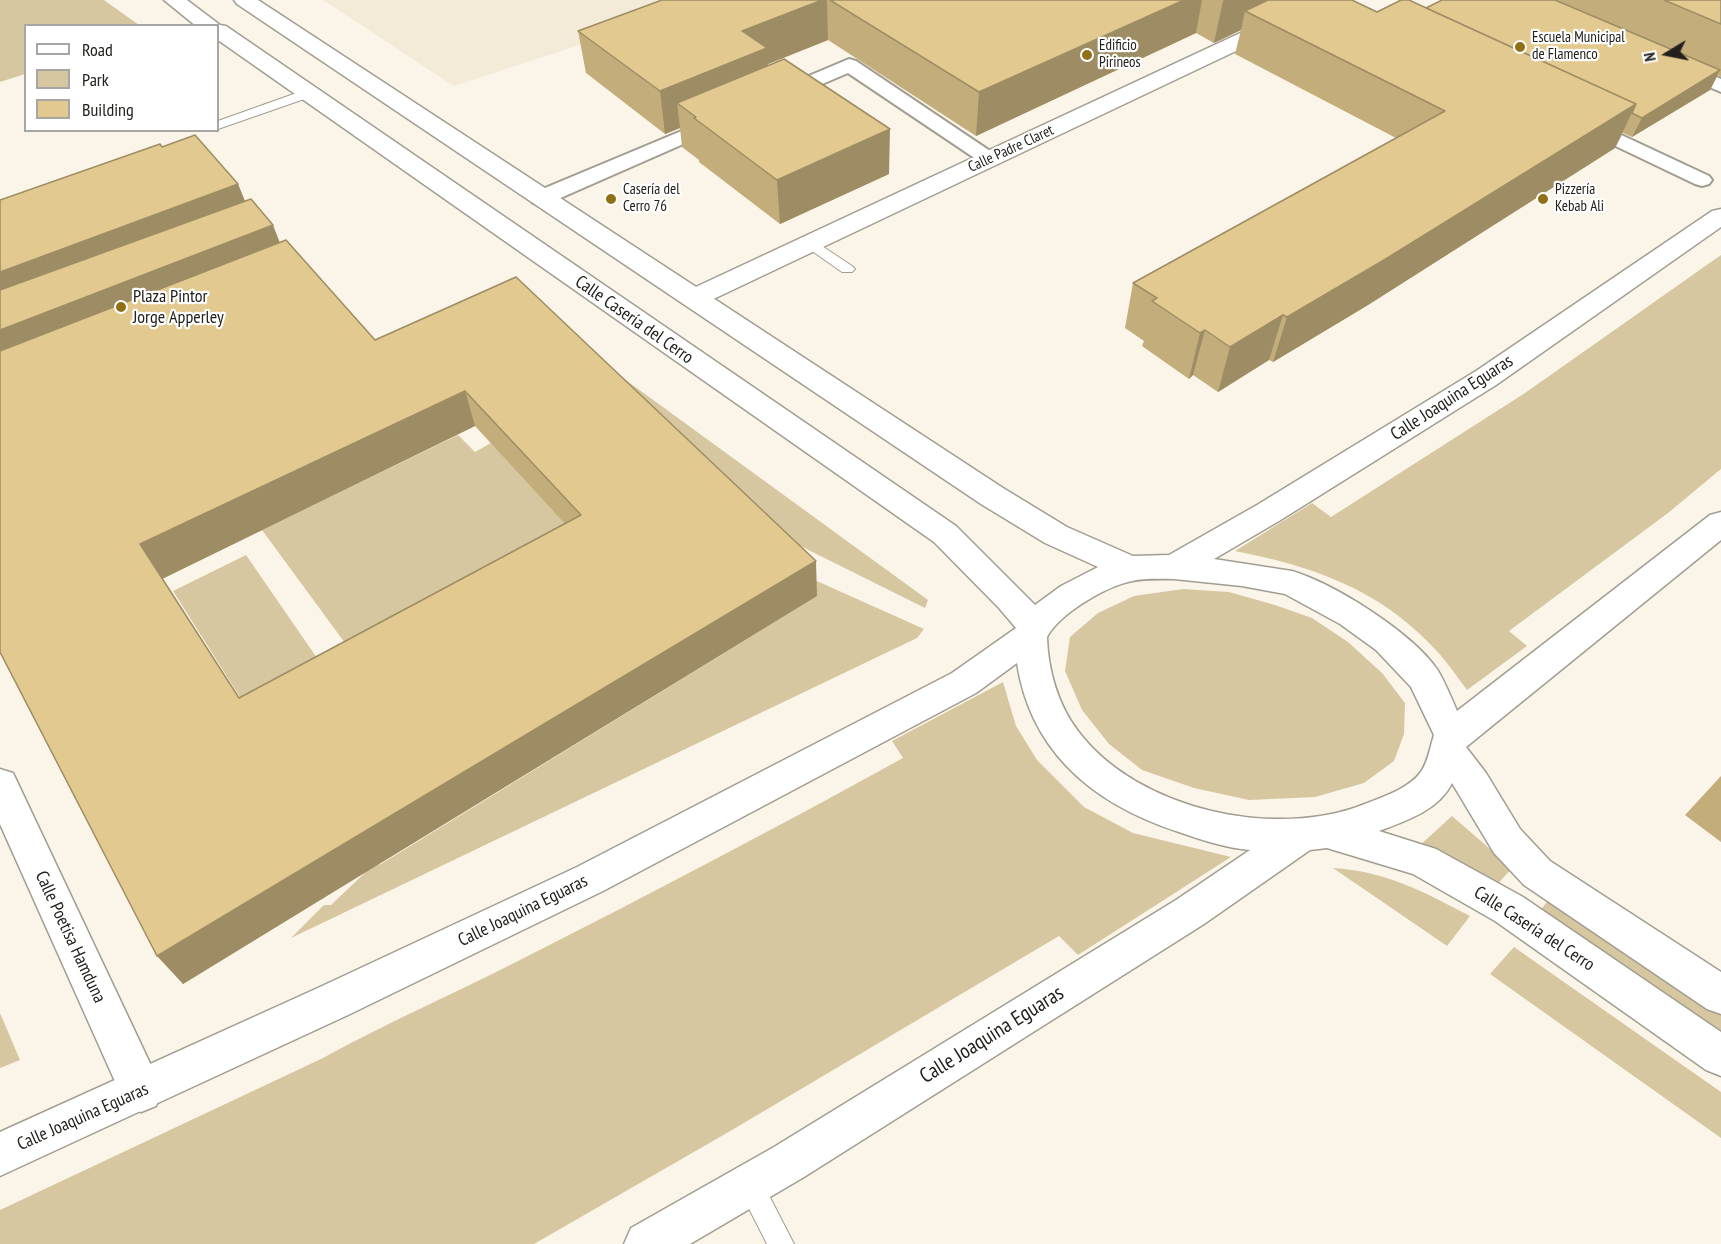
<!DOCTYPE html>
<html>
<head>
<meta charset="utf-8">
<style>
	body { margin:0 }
	#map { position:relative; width:1721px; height:1244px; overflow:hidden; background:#fbf5e9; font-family:"PT Sans Narrow",sans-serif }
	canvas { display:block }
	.legend { position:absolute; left:24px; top:24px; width:195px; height:108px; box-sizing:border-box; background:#fff; border:2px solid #a7a6a4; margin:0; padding:8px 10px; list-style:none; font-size:18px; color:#22211c }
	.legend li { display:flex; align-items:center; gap:12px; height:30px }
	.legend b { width:30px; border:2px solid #a7a6a4 }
	.north { position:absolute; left:1637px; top:24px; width:60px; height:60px; -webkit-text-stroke:4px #fff; paint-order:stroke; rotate:260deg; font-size:16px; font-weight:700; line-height:24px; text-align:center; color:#22211c }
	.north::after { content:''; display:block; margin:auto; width:21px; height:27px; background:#22211c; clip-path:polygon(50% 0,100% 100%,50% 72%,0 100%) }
</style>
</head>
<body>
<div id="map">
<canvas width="1721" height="1244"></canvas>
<ul class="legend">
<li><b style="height:8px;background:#fff"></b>Road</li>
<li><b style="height:16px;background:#d7c7a0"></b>Park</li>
<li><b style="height:16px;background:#e2c98f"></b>Building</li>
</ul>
<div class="north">N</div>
</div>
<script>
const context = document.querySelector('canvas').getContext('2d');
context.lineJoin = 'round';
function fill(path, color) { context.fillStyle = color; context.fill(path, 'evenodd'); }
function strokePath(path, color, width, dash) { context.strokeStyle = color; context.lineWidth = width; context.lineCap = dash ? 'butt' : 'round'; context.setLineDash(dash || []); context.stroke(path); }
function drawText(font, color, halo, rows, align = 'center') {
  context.font = font + ' "PT Sans Narrow",sans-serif'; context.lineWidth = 4.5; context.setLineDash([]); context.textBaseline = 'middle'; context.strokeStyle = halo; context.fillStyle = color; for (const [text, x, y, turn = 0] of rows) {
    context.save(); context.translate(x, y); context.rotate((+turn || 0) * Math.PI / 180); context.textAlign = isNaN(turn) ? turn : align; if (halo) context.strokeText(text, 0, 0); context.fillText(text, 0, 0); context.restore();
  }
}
const built = new Path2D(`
	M323,0H717L454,86Z`);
const green = new Path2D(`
	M0,0H104L139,25L26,26L25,74L0,82Z
	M1721,255V469L1668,513L1509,631L1527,646L1467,690C1456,675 1445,659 1432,646C1377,588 1311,566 1235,551L1312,503L1331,517L1525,393Z
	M531,311L928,600L925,608L728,510Z
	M458,435L475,452L491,443L589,550L367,673L262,530Z
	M246,555L326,671L250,713L173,591Z
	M790,569L924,629L917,638L291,938L324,905H331L371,867L381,864L817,596Z
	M1183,589L1229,592L1275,605L1312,618L1348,642L1382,673L1405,703L1404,734L1394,761L1364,783L1315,797L1249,800L1194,788L1142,770L1109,744L1082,710L1065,671L1070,637L1098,613L1134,596Z
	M1003,682L1016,726L1037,760L1084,807L1133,833L1231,857L1078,955L1059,936L732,1130L534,1244H0V1210L323,1058C388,1022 456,993 522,959C650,894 778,827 903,758L892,741Z
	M1452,816L1512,868L1496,886L1418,847Z
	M1333,868C1386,871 1424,892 1470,916L1447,946Z
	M1552,895L1721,1009V1041L1537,915Z
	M1514,947L1721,1092V1138L1490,974Z
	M0,1013L20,1060L0,1068Z`);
const service = new Path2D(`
	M305,90L312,94L310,97L218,129V121Z
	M810,238L852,266L855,269L852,272H842L805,246L802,243Z
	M750,1172L759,1176L794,1244H767L737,1185L741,1176Z`);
const pedestrian = new Path2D(`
	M849,59L856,61L996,155L999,159L996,163L989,165L982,163L848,73L787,99H773L770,95L773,91Z
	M1679,61L1721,79V92L1672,71L1669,67L1672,63Z
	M715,117L722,119L725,123L722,127L549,203L541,204L533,203L530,198L533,193Z
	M1585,118L1709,176L1712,180L1709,184L1702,186L1695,184L1578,128L1575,124L1578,120Z`);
const minor = new Path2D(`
	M0,769L13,773L156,1076L162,1091L156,1106L141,1112L126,1106L0,824Z`);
const tertiary = new Path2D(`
	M1311,0H1338L1335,4L703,304L694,306L685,304L681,298L685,292Z`);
const secondary = new Path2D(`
	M164,0H187L220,25L226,26L956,526L1035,605L1061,586L1098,567L1045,543L981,504L237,4L234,0H258L1003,488L1067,527L1133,556L1169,555L1257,505L1476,371L1712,211L1721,209V227L1496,385L1279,521L1214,559L1292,571C1335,584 1411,632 1437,669C1445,682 1451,697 1457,711L1710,515L1721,512V540L1466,747L1486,773L1520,829L1550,861L1721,972V1014L1707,1009L1524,885L1494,853L1452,783C1439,810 1406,821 1379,831L1436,849L1523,897L1721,1032V1076L1706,1070L1495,921L1413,874L1327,848L1310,850L1204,924L804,1177L690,1244H624L631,1228L774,1147L1176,900L1250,850C1226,848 1202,840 1179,832C1096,805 1031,754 1017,663L976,693L603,891L348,1015L0,1176V1132L320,987L577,867L952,673L1016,628L999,608L934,542L218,40V26H196ZM1174,579L1242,586L1285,594L1340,624L1376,650L1411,687L1434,735C1430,747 1428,763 1420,773C1408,789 1382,797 1365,804C1276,840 1137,810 1078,731C1058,705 1048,670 1047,637C1059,614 1106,586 1132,581C1145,578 1160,579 1174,579Z`);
const wall = new Path2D(`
	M662,0H1352L1377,12L1426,8L1442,0H1721V77L1718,75L1710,90L1632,137L1623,133L1615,148L1368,305L1273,362L1269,360L1218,392L1193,375L1189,379L1142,346L1144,341L1125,328L1133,283L1396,138L1235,54L1241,30L1214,43L1196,33L976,136L828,40L768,64V65L889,174L780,224L699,162V160L682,147L680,128L665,134L586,73L578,31Z
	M162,147L238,184L245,201L280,243L375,340L516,277L817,596L183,984L0,652ZM475,426L565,524L239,698L162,579Z
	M1721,776V842L1685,815Z`);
const shadedWall = new Path2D(`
	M822,0H827L828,40L768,64L769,90L696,117L677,103L680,128L665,134L660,91L742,31Z
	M1184,0H1202L1196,33L976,136L979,92Z
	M1224,0H1282L1245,11L1241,30L1214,43L1223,1Z
	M1720,70L1710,90L1632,137L1642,118Z
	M1636,104L1615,148L1368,305L1273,362L1287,317Z
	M890,129L889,174L780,224L777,180Z
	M238,184L252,219L0,316V272Z
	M273,225L287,261L0,375V330Z
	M1283,315L1269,360L1218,392L1230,347Z
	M1205,330L1193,375L1189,379L1200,333Z
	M465,391L475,426L162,579L140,544Z
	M816,561L817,596L183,984L157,956Z`);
const building = new Path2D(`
	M662,0H822L742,31L767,48L660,91L578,31Z
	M830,0H1184L979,92Z
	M1268,0H1352L1377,12L1401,0H1409L1636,104L1384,260L1287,317L1283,315L1230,347L1205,330L1200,333L1152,301L1157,298L1133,283L1445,111L1245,11Z
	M1442,0H1555L1720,70L1642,118L1632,113L1636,104L1426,8Z
	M1664,0H1721V24Z
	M784,59L890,129L777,180L694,118L696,117L677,103Z
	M195,135L238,184L0,272V200L160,144L162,147Z
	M251,199L273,225L0,330V290Z
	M286,240L375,340L516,277L816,561L157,956L0,652V351ZM465,391L581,515L239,698L140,544Z`);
const markers = [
	[1520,47,6,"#8f7014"],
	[1087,55,6,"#8f7014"],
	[611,199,6,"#8f7014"],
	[1543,199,6,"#8f7014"],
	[121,307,6,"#8f7014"]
];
const farPoinames = [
	["Escuela Municipal",1532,38],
	["de Flamenco",1532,55],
	["Edificio",1099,46],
	["Pirineos",1099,63],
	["Casería del",623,190],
	["Cerro 76",623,207],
	["Pizzería",1555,190],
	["Kebab Ali",1555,207]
];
const farStreetnames = [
	["Calle Padre Claret",1011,149,-25]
];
const poiNames = [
	["Plaza Pintor",133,297],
	["Jorge Apperley",133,318]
];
const streetNames = [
	["Calle Casería del Cerro",634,320,35],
	["Calle Joaquina Eguaras",1452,398,-33],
	["Calle Joaquina Eguaras",523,911,-26],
	["Calle Casería del Cerro",1534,929,33],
	["Calle Poetisa Hamduna",70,937,65],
	["Calle Joaquina Eguaras",83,1117,-24]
];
const nearStreetnames = [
	["Calle Joaquina Eguaras",992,1035,-32]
];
fill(built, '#f3ead7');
fill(green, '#d7c7a0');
strokePath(service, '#a29d91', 2);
strokePath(pedestrian, '#a29d91', 4);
strokePath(minor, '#a29d91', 3);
strokePath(tertiary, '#a29d91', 3);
strokePath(secondary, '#a29d91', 3);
fill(service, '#fff');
fill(pedestrian, '#fff');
fill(minor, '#fff');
fill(tertiary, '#fff');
fill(secondary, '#fff');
fill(wall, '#c2ad7b');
fill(shadedWall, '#9e8d64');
fill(building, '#e2c98f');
strokePath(building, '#9e8d64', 1.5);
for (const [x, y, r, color] of markers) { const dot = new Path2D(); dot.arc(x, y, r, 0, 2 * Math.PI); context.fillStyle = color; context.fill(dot); strokePath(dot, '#fff', 2); }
drawText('15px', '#22211c', '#fff', farPoinames, 'left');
drawText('15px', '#22211c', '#fff', farStreetnames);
drawText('18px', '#22211c', '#fff', poiNames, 'left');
drawText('18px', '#22211c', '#fff', streetNames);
drawText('21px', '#22211c', '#fff', nearStreetnames);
</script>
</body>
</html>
